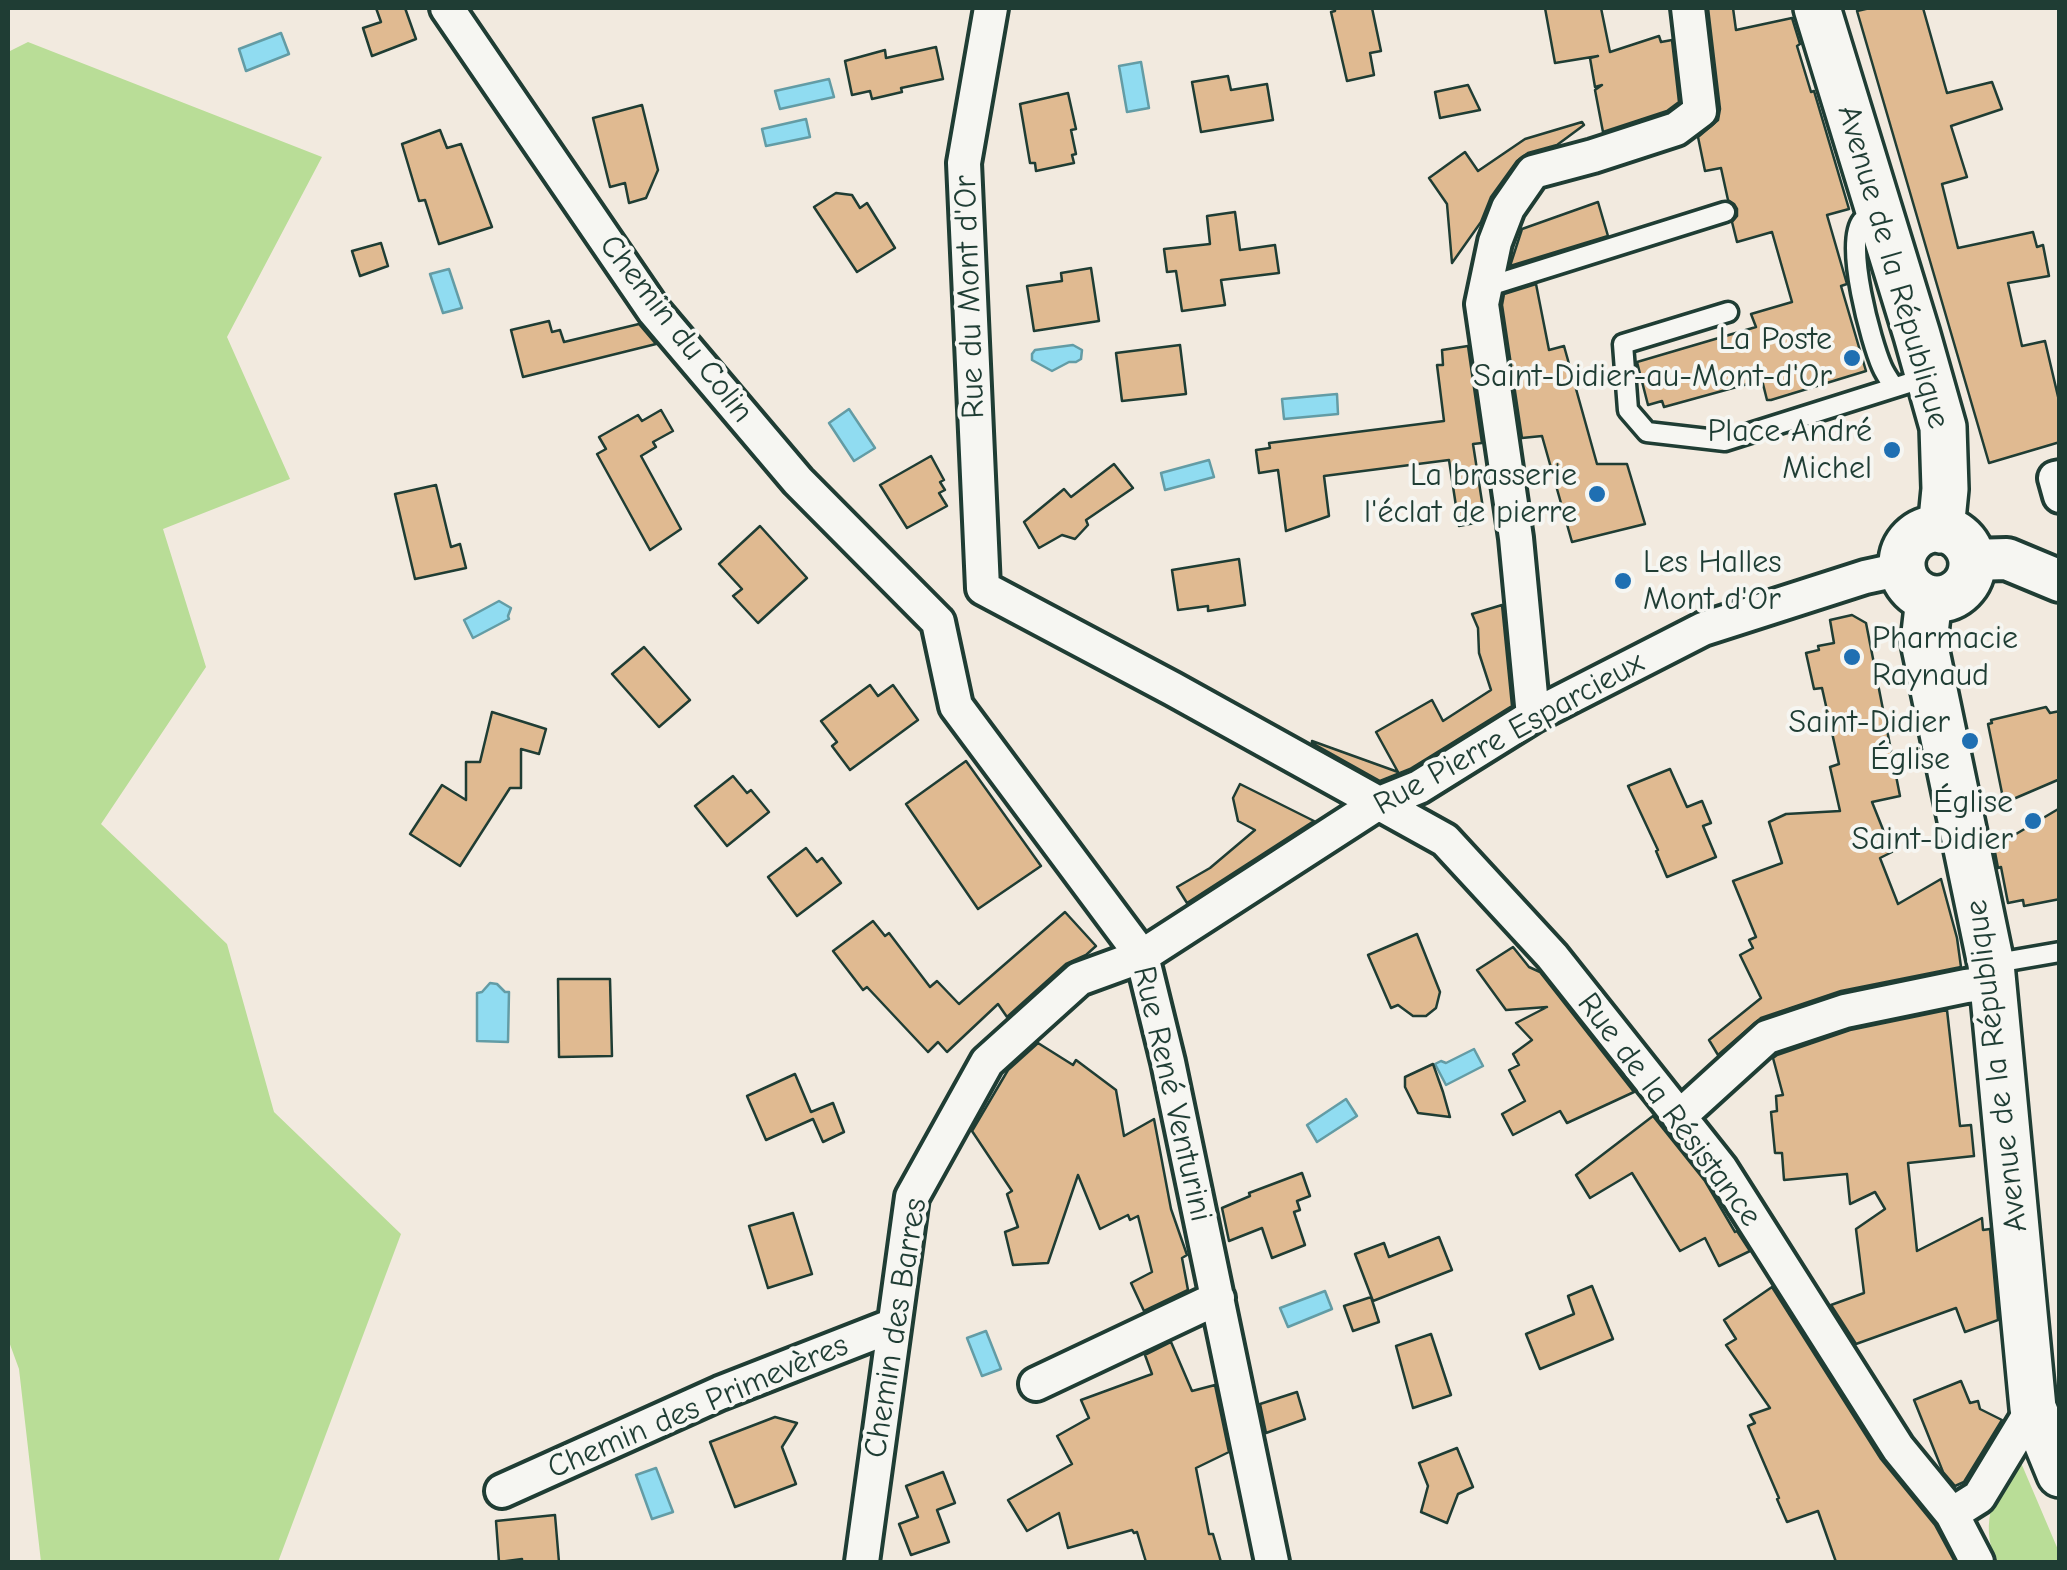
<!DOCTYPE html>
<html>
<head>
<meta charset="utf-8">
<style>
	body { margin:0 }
	#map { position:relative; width:2067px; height:1570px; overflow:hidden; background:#f2eadf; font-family:"Comic Neue",sans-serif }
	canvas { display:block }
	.frame { position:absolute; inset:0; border:10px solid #1f3d34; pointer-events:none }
</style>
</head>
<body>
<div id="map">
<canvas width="2067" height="1570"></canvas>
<div class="frame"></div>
</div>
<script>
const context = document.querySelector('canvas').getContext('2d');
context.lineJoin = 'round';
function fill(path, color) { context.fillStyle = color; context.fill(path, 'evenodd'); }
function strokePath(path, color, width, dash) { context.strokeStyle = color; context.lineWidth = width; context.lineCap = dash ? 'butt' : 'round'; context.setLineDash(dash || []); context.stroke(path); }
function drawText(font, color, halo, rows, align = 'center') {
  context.font = font + ' "Comic Neue",sans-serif'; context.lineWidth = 8; context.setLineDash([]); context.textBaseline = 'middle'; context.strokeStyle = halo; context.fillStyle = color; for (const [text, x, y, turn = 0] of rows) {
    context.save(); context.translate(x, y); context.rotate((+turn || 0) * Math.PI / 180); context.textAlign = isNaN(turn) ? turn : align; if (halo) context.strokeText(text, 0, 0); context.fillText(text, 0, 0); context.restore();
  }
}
const green = new Path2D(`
	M28,42L322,157L227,337L290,479L163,529L206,667L101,824L227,944L274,1112L401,1234L278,1562H41L19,1369L8,1339V52Z
	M2016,1451L2059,1552V1562H1997C1977,1522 1998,1487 2016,1451Z`);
const water = new Path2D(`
	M281,33L289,54L246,71L239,49Z
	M1141,62L1149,108L1127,112L1119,66Z
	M829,79L834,97L780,109L775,91Z
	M806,119L810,137L766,146L762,129Z
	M449,269L462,308L443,313L430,274Z
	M1073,345L1082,350L1081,359L1076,362H1069L1052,371L1032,360V354L1035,350Z
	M1337,394L1338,414L1284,419L1282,399Z
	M849,409L875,448L854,461L829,423Z
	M1209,460L1214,477L1165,490L1161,473Z
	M499,601L511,608L508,616L509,619L473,638L464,620Z
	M490,983L497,984L505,992H509L508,1042L477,1041V993L482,992Z
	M1474,1049L1483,1066L1446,1085L1435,1064L1441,1061L1446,1063Z
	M1346,1099L1357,1116L1317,1142L1307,1125Z
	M1325,1291L1332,1309L1288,1327L1280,1308Z
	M986,1331L1001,1369L982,1376L967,1338Z
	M656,1468L673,1512L652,1519L636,1475Z`);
const building = new Path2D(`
	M376,8H405L416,39L372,56L363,28L381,22Z
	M1335,8H1372L1381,51L1370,53L1374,75L1347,81L1331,12L1335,11Z
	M1545,8H1601L1610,52L1659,36L1661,42L1672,40L1679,102L1667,111L1603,132L1595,90L1602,85L1595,87L1590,58L1598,56L1555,63Z
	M1708,8H1733L1736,30L1792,18L1800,44L1797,46L1811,92L1814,91L1849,209L1827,215L1847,284L1841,286L1866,371L1771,400H1767L1762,380L1664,407L1662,401L1648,405L1637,362L1756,327L1751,314L1792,302L1772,232L1737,242L1732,222L1737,216V209L1734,204L1728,200L1721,168L1705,171L1698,137L1718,120L1720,109Z
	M1870,8H1923L1947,93L1992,82L2002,109L1951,126L1967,177L1942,184L1958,248L2033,232L2037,247L2043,245L2049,276L2008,283L2022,346L2045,341L2060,405V442L1989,463L1857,11Z
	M936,47L943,79L901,88L902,92L872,99L870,91L852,95L845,61L885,50L886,58Z
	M1228,76L1231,90L1267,84L1273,120L1201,132L1192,82Z
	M1468,85L1480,110L1440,118L1435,92Z
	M1068,93L1076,129L1071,130L1076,154L1072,155L1074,163L1036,171L1035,163H1030L1020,104Z
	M642,105L658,170L646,198L629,203L625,183L610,187L593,118Z
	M1582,122L1584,125L1557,145L1528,153L1517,161L1491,197L1481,222L1452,263L1447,204L1429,178L1465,152L1478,171L1525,139Z
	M440,130L447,148L461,144L492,227L439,244L425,200L419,201L402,144Z
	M836,193L852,195L860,208L867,203L895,248L857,272L814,207Z
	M1598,202L1608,236L1510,266L1522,229Z
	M1235,212L1240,250L1275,245L1279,273L1221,280L1225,305L1182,311L1176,271L1167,272L1164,249L1210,244L1207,216Z
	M381,243L388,266L360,276L352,251Z
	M1091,268L1099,321L1034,331L1027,286L1062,281L1061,273Z
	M1536,284L1549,350L1564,346L1597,464H1627L1645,524L1572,542L1542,436L1522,438L1502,305L1504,294Z
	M549,321L552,332L560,330L564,342L639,324L656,344L523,377L511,330Z
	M1180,345L1186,394L1122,401L1116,353Z
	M1468,346L1482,443L1473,444L1485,521L1459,526L1449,460L1324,476L1329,516L1286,531L1278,470L1259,473L1256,450L1270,448L1269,443L1444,421L1437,365H1443L1442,350Z
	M661,410L673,431L653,442L656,447L641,456L681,529L650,550L597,454L606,449L599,437L638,415L642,421Z
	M931,456L944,480L940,482L945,490L939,493L947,506L907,528L880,485Z
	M1114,464L1133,488L1086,520L1088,525L1075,539L1062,535L1039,548L1024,522L1064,489L1071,497Z
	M436,485L451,547L460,544L466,568L415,579L395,494Z
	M760,526L807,578L758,623L733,596L742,589L719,564Z
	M1239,559L1245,605L1208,611V606L1178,610L1172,570Z
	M1502,605L1512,706L1410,769L1380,781L1312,743V741L1398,772L1376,732L1432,700L1443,721L1491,690L1479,653L1478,628L1472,614Z
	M1852,615L1866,623L1900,796L1872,802L1892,852L1880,858L1898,904L1941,879L1957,938L1961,967L1841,991L1761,1018L1718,1055L1709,1040L1761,998L1740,955L1753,948L1749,940L1756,937L1733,881L1782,863L1769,822L1786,814L1840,811L1830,767L1839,764L1822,688L1814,689L1806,653L1819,650L1818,646L1834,643L1830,620Z
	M644,647L690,700L659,727L612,674Z
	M870,685L878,696L893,685L918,720L850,770L832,746L837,742L821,721Z
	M2046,707L2050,713L2060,711V779L2004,803L1988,724L1992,723L1991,720Z
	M492,712L546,729L539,754L521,749V788H510L460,866L410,834L442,785L466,800V762H480Z
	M966,761L1041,866L978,909L906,804Z
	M1670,769L1687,807L1702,801L1711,823L1703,826L1716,857L1667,877L1656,851L1658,850L1628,786Z
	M733,776L747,793L751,790L769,812L727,846L695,806Z
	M1240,784L1314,821L1187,903L1177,887L1210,868L1255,830L1238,821L1233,798Z
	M2060,808V899L2024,906L2023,900L2008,903L2001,867L1998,868L1994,847Z
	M806,848L817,862L822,858L841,883L797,916L768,877Z
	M1065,912L1096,946L1086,955L1066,964L1007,1017L998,1004L947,1052L938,1042L928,1052L867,987L863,990L833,951L873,921L885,936L889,933L930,987L937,981L959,1004Z
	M1417,934L1440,992L1436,1008L1426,1016H1413L1398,1005L1391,1008L1368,955Z
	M1513,947L1529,967L1540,972L1634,1092L1567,1123L1560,1111L1513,1135L1502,1114L1525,1101L1509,1070L1519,1065L1513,1054L1532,1040L1516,1023L1547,1007L1506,1010L1477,970Z
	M558,979H610L612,1056L559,1057Z
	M1947,1010L1960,1126L1971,1125L1974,1156L1908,1163L1917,1251L1982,1218L1983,1230L1990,1229L1998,1320L1965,1332L1956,1308L1856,1344L1831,1305L1864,1293L1856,1229L1885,1209L1875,1192L1850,1204L1847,1174L1784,1180L1782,1153H1775L1771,1112L1777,1111L1776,1096L1783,1095L1773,1058L1777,1055L1850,1030Z
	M1038,1043L1073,1065L1076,1060L1116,1090L1124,1136L1154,1119L1171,1209L1187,1255L1182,1258L1188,1290L1144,1311L1131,1283L1152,1272L1138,1216L1130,1220L1128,1215L1100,1229L1078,1175L1048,1263L1013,1265L1005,1232L1018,1227L1007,1194L1012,1191L972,1131L1008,1070Z
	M1433,1064L1443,1092L1450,1117L1418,1113L1405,1087V1077Z
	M795,1074L811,1112L833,1103L844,1132L823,1142L813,1119L766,1140L747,1096Z
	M1653,1116L1705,1181L1735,1232L1737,1231L1750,1251L1719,1266L1705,1238L1680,1251L1632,1173L1590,1198L1576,1175Z
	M1302,1173L1310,1196L1297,1201L1300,1210L1294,1212L1305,1245L1272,1258L1262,1228L1229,1241L1222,1208L1250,1196L1249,1193Z
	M793,1213L812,1274L768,1288L749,1226Z
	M1439,1237L1452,1270L1373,1301L1355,1254L1384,1243L1389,1257Z
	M1592,1286L1613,1339L1540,1369L1526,1334L1574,1314L1568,1296Z
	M1772,1287L1881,1459L1935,1525L1955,1562H1836L1818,1511L1787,1522L1777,1499L1779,1498L1748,1426L1755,1423L1750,1415L1770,1408L1726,1345L1736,1339L1724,1320Z
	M1371,1297L1379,1322L1353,1331L1344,1306Z
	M1431,1334L1451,1395L1413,1408L1396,1346Z
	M1171,1342L1192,1391L1215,1385L1229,1452L1196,1468L1209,1534H1213L1221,1562H1146L1137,1532L1134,1533L1132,1530L1068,1548L1059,1513L1027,1531L1008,1500L1072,1464L1057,1436L1089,1418L1081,1400L1152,1374L1145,1355Z
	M1961,1381L1970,1403L1978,1401L1980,1409L2002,1420L1964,1482L1955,1486L1943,1472L1914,1400Z
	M1297,1392L1305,1419L1266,1433L1260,1404Z
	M775,1417L797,1423L782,1447L796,1484L735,1507L710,1442Z
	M1457,1448L1473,1487L1458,1494L1447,1523L1421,1512L1428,1486L1419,1463Z
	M943,1472L955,1503L937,1510L949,1542L911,1555L899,1524L918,1517L906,1486Z
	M555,1515L559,1562H522V1559L499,1562L496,1521Z`);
const service = new Path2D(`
	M1875,213C1872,214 1864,219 1862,221C1844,243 1871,342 1882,367C1885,374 1890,381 1894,387
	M1486,287L1725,212
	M1728,312L1623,344L1628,410L1647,432L1725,441L1928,377
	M1991,964L2060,952`);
const minor = new Path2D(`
	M447,8L654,311L798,481L938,622
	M2060,477L2055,478L2060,496
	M983,588L1173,689L1445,840L1552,956L1721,1169L1898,1448L1952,1514L1977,1562
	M983,588L964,163L991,8
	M938,622L956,706L1142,956L1168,1062L1272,1562
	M1533,716L1516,538L1482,304L1495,242L1508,208L1533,172L1593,156L1676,129L1700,111L1688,8
	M1679,1117L1767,1037L1845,1011L1966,986L1993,983
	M1036,1384L1218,1298
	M502,1491L720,1393L894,1325
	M1952,1514L1979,1497L2033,1408
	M862,1562L912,1197L987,1062L1079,979L1142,956L1377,804L1419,787L1533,716L1703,629L1865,577L1902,569`);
const tertiary = new Path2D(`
	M1972,560L2007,559L2060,581`);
const secondary = new Path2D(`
	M1817,8L1917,335L1943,427L1945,489L1941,530
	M1902 564a35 35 0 1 1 70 0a35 35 0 1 1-70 0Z
	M1929,598L1924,642L1991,964L2033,1408L2060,1474`);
const markers = [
	[1852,358,10,"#1f6fb2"],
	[1892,450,10,"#1f6fb2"],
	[1597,494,10,"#1f6fb2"],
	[1623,581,10,"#1f6fb2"],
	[1852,657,10,"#1f6fb2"],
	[1970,741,10,"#1f6fb2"],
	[2033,821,10,"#1f6fb2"]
];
const streetNames = [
	["Avenue de la République",1893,267,74],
	["Rue du Mont d'Or",970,297,-92],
	["Chemin du Colin",676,329,52],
	["Rue Pierre Esparcieux",1509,734,-29],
	["Avenue de la République",1997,1066,-97],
	["Rue René Venturini",1172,1094,77],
	["Rue de la Résistance",1669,1110,53],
	["Chemin des Barres",896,1328,-81],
	["Chemin des Primevères",698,1407,-23]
];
const poiNames = [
	["La Poste",1832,340],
	["Saint-Didier-au-Mont-d'Or",1832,377],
	["Place André",1872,432],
	["Michel",1872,469],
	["La brasserie",1577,476],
	["l'éclat de pierre",1577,513],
	["Les Halles",1643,563,"left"],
	["Mont d'Or",1643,600,"left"],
	["Pharmacie",1872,639,"left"],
	["Raynaud",1872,676,"left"],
	["Saint-Didier",1950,723],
	["Église",1950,760],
	["Église",2013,803],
	["Saint-Didier",2013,840]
];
fill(green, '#b9dd97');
fill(water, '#90dcf1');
strokePath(water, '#639ca5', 2.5);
fill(building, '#e0ba91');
strokePath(building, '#1f3d34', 2.5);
strokePath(service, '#1f3d34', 25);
strokePath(minor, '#1f3d34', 40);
strokePath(tertiary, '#1f3d34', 48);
strokePath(secondary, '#1f3d34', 52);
strokePath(service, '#f6f6f2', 18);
strokePath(minor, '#f6f6f2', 32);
strokePath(tertiary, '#f6f6f2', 40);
strokePath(secondary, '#f6f6f2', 45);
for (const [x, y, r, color] of markers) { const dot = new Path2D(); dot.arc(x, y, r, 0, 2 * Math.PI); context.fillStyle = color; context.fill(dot); strokePath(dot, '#f6f6f2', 4); }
drawText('32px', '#1f3d34', '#f6f6f2', streetNames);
drawText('32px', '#1f3d34', '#f6f6f2', poiNames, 'right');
</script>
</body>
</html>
